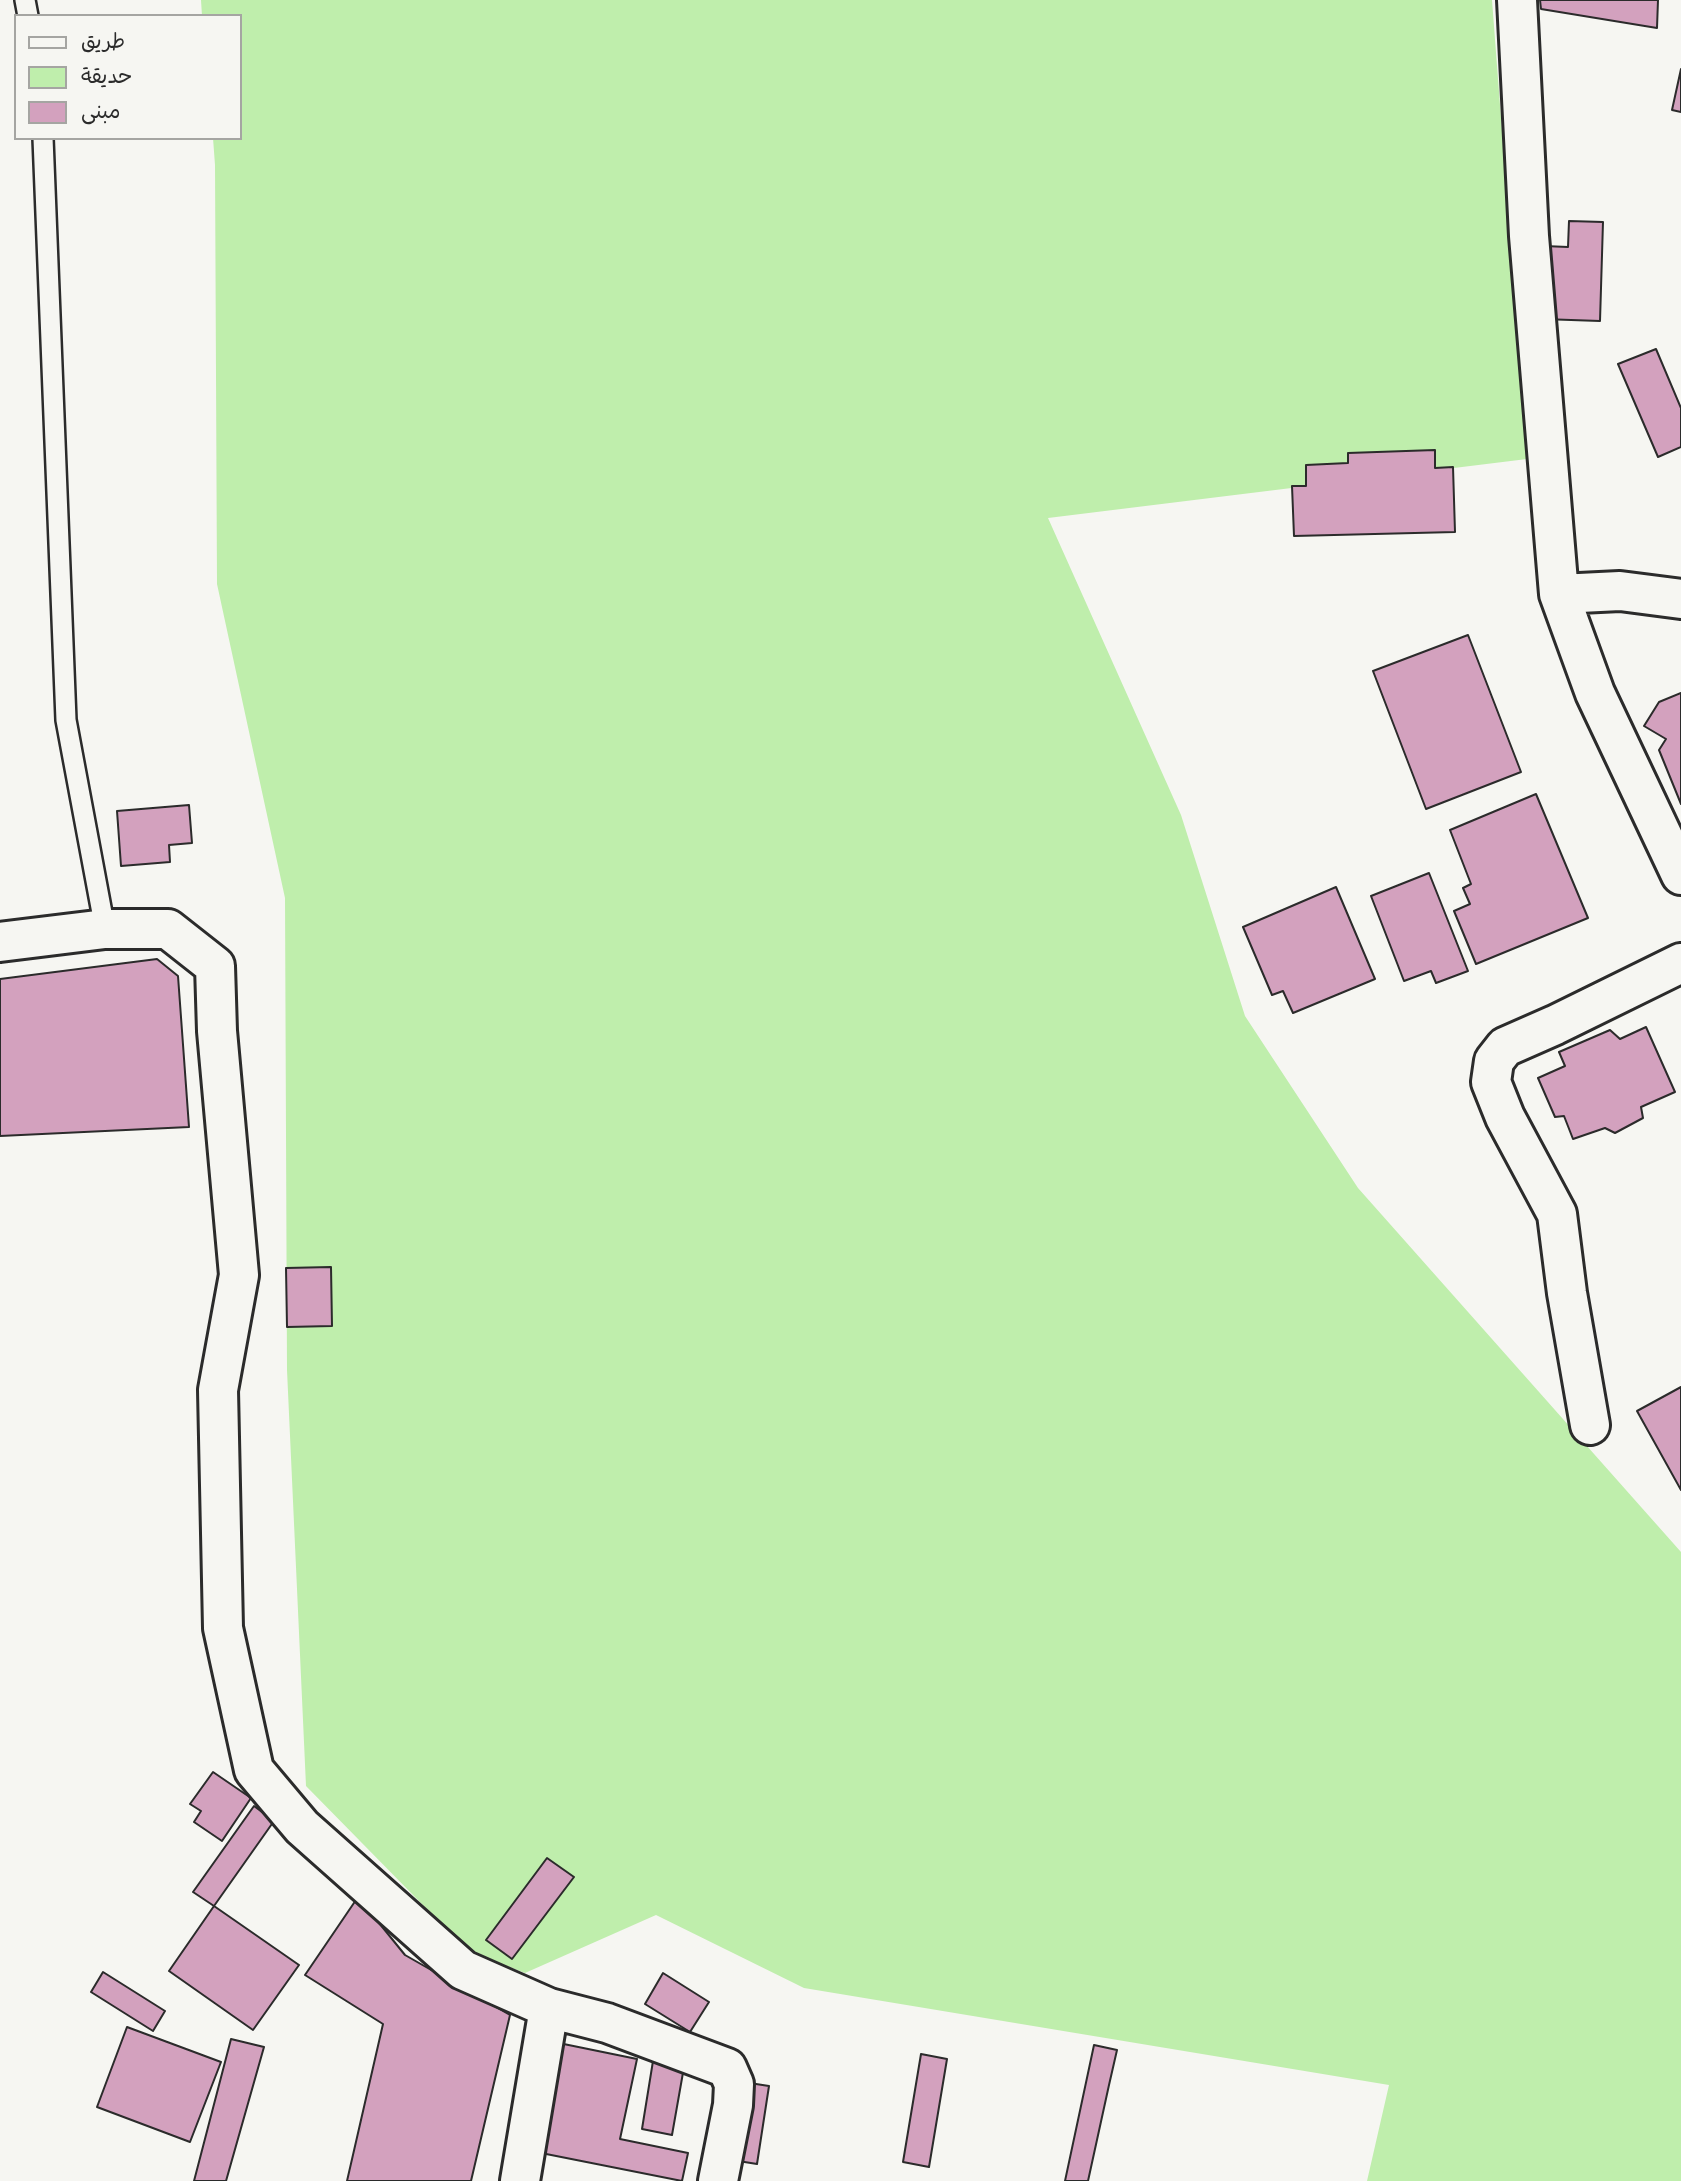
<!DOCTYPE html>
<html>
<head>
<meta charset="utf-8">
<style>
	body { margin:0 }
	#map { position:relative; width:1681px; height:2181px; overflow:hidden; background:#f6f6f2; font-family:Itim,"Playpen Sans Arabic",sans-serif }
	canvas { display:block }
	.legend { position:absolute; left:14px; top:14px; width:228px; height:126px; box-sizing:border-box; background:#f6f6f2; border:2px solid #a5a5a2; margin:0; padding:9px 12px; list-style:none; font-size:21px; color:#2b2b2b }
	.legend li { display:flex; align-items:center; gap:14px; height:35px }
	.legend b { width:35px; border:2px solid #a5a5a2 }
</style>
</head>
<body>
<div id="map">
<canvas width="1681" height="2181"></canvas>
<ul class="legend">
<li><b style="height:9px;background:#f6f6f2"></b>طريق</li>
<li><b style="height:19px;background:#bfeeac"></b>حديقة</li>
<li><b style="height:19px;background:#d3a1be"></b>مبنى</li>
</ul>
</div>
<script>
const context = document.querySelector('canvas').getContext('2d');
context.lineJoin = 'round';
function fill(path, color) { context.fillStyle = color; context.fill(path, 'evenodd'); }
function strokePath(path, color, width, dash) { context.strokeStyle = color; context.lineWidth = width; context.lineCap = dash ? 'butt' : 'round'; context.setLineDash(dash || []); context.stroke(path); }
const green = new Path2D(`
	M201,0H1492L1527,459L1048,518L1181,815L1245,1016L1358,1188L1681,1552V2181H1367L1389,2085L804,1988L656,1915L525,1973L468,1951L306,1786L287,1370L285,898L217,584L215,165L213,138H240V16H202Z`);
const building = new Path2D(`
	M1540,0H1658L1657,28L1541,9Z
	M1681,69V112L1672,110Z
	M1569,221L1603,222L1600,321L1542,319L1544,246L1568,247Z
	M1656,349L1681,408V447L1658,457L1618,364Z
	M1435,450V468L1453,467L1455,532L1294,536L1292,486H1306V465L1348,463V453Z
	M1468,635L1521,772L1426,809L1373,671Z
	M1681,693V804L1659,750L1666,739L1644,726L1659,702Z
	M1536,794L1588,918L1476,964L1454,911L1470,904L1463,888L1471,884L1450,830Z
	M189,805L192,843L169,845L170,862L121,866L117,811Z
	M1429,873L1468,971L1436,983L1431,971L1404,981L1371,896Z
	M1336,887L1375,979L1293,1013L1283,991L1272,995L1243,927Z
	M157,959L178,976L189,1127L0,1136V979Z
	M1646,1027L1675,1092L1641,1107L1643,1118L1615,1133L1605,1128L1573,1139L1564,1116L1555,1117L1538,1078L1565,1066L1559,1052L1610,1030L1620,1039Z
	M331,1267L332,1326L287,1327L286,1268Z
	M1681,1387V1490L1637,1411Z
	M213,1772L251,1798L222,1841L194,1822L201,1811L190,1804Z
	M254,1806L274,1821L214,1906L193,1892Z
	M547,1858L574,1877L512,1959L486,1940Z
	M358,1897L405,1955L510,2015L471,2181H347L383,2024L305,1975Z
	M214,1906L299,1965L253,2030L169,1971Z
	M103,1972L165,2011L153,2031L91,1992Z
	M663,1973L709,2002L690,2032L645,2004Z
	M127,2027L221,2062L190,2142L97,2107Z
	M231,2039L264,2047L226,2181H194Z
	M549,2041L637,2059L620,2139L688,2153L682,2181L526,2150Z
	M1094,2045L1117,2050L1109,2085L1088,2181H1065Z
	M921,2054L947,2059L929,2167L903,2162Z
	M653,2061L684,2067L672,2135L642,2129Z
	M743,2082L769,2086L757,2164L732,2160Z`);
const lane = new Path2D(`
	M25,0L28,16
	M43,138L66,720L105,929`);
const street = new Path2D(`
	M1517,0L1529,236L1559,594L1595,693L1681,875
	M1559,594L1620,591L1681,599
	M0,942L105,929H168L215,966L217,1031L239,1275L218,1390L223,1628L254,1770L302,1827L463,1970L549,2008L607,2023L727,2068L734,2084L733,2105L718,2181
	M1590,1425L1567,1293L1557,1214L1505,1117L1491,1082L1494,1061L1505,1047L1555,1025L1681,963
	M520,2181L549,2008`);
fill(green, '#bfeeac');
fill(building, '#d3a1be');
strokePath(building, '#2b2b2b', 2);
strokePath(lane, '#2b2b2b', 24);
strokePath(street, '#2b2b2b', 44);
strokePath(lane, '#f6f6f2', 19);
strokePath(street, '#f6f6f2', 38);
</script>
</body>
</html>
